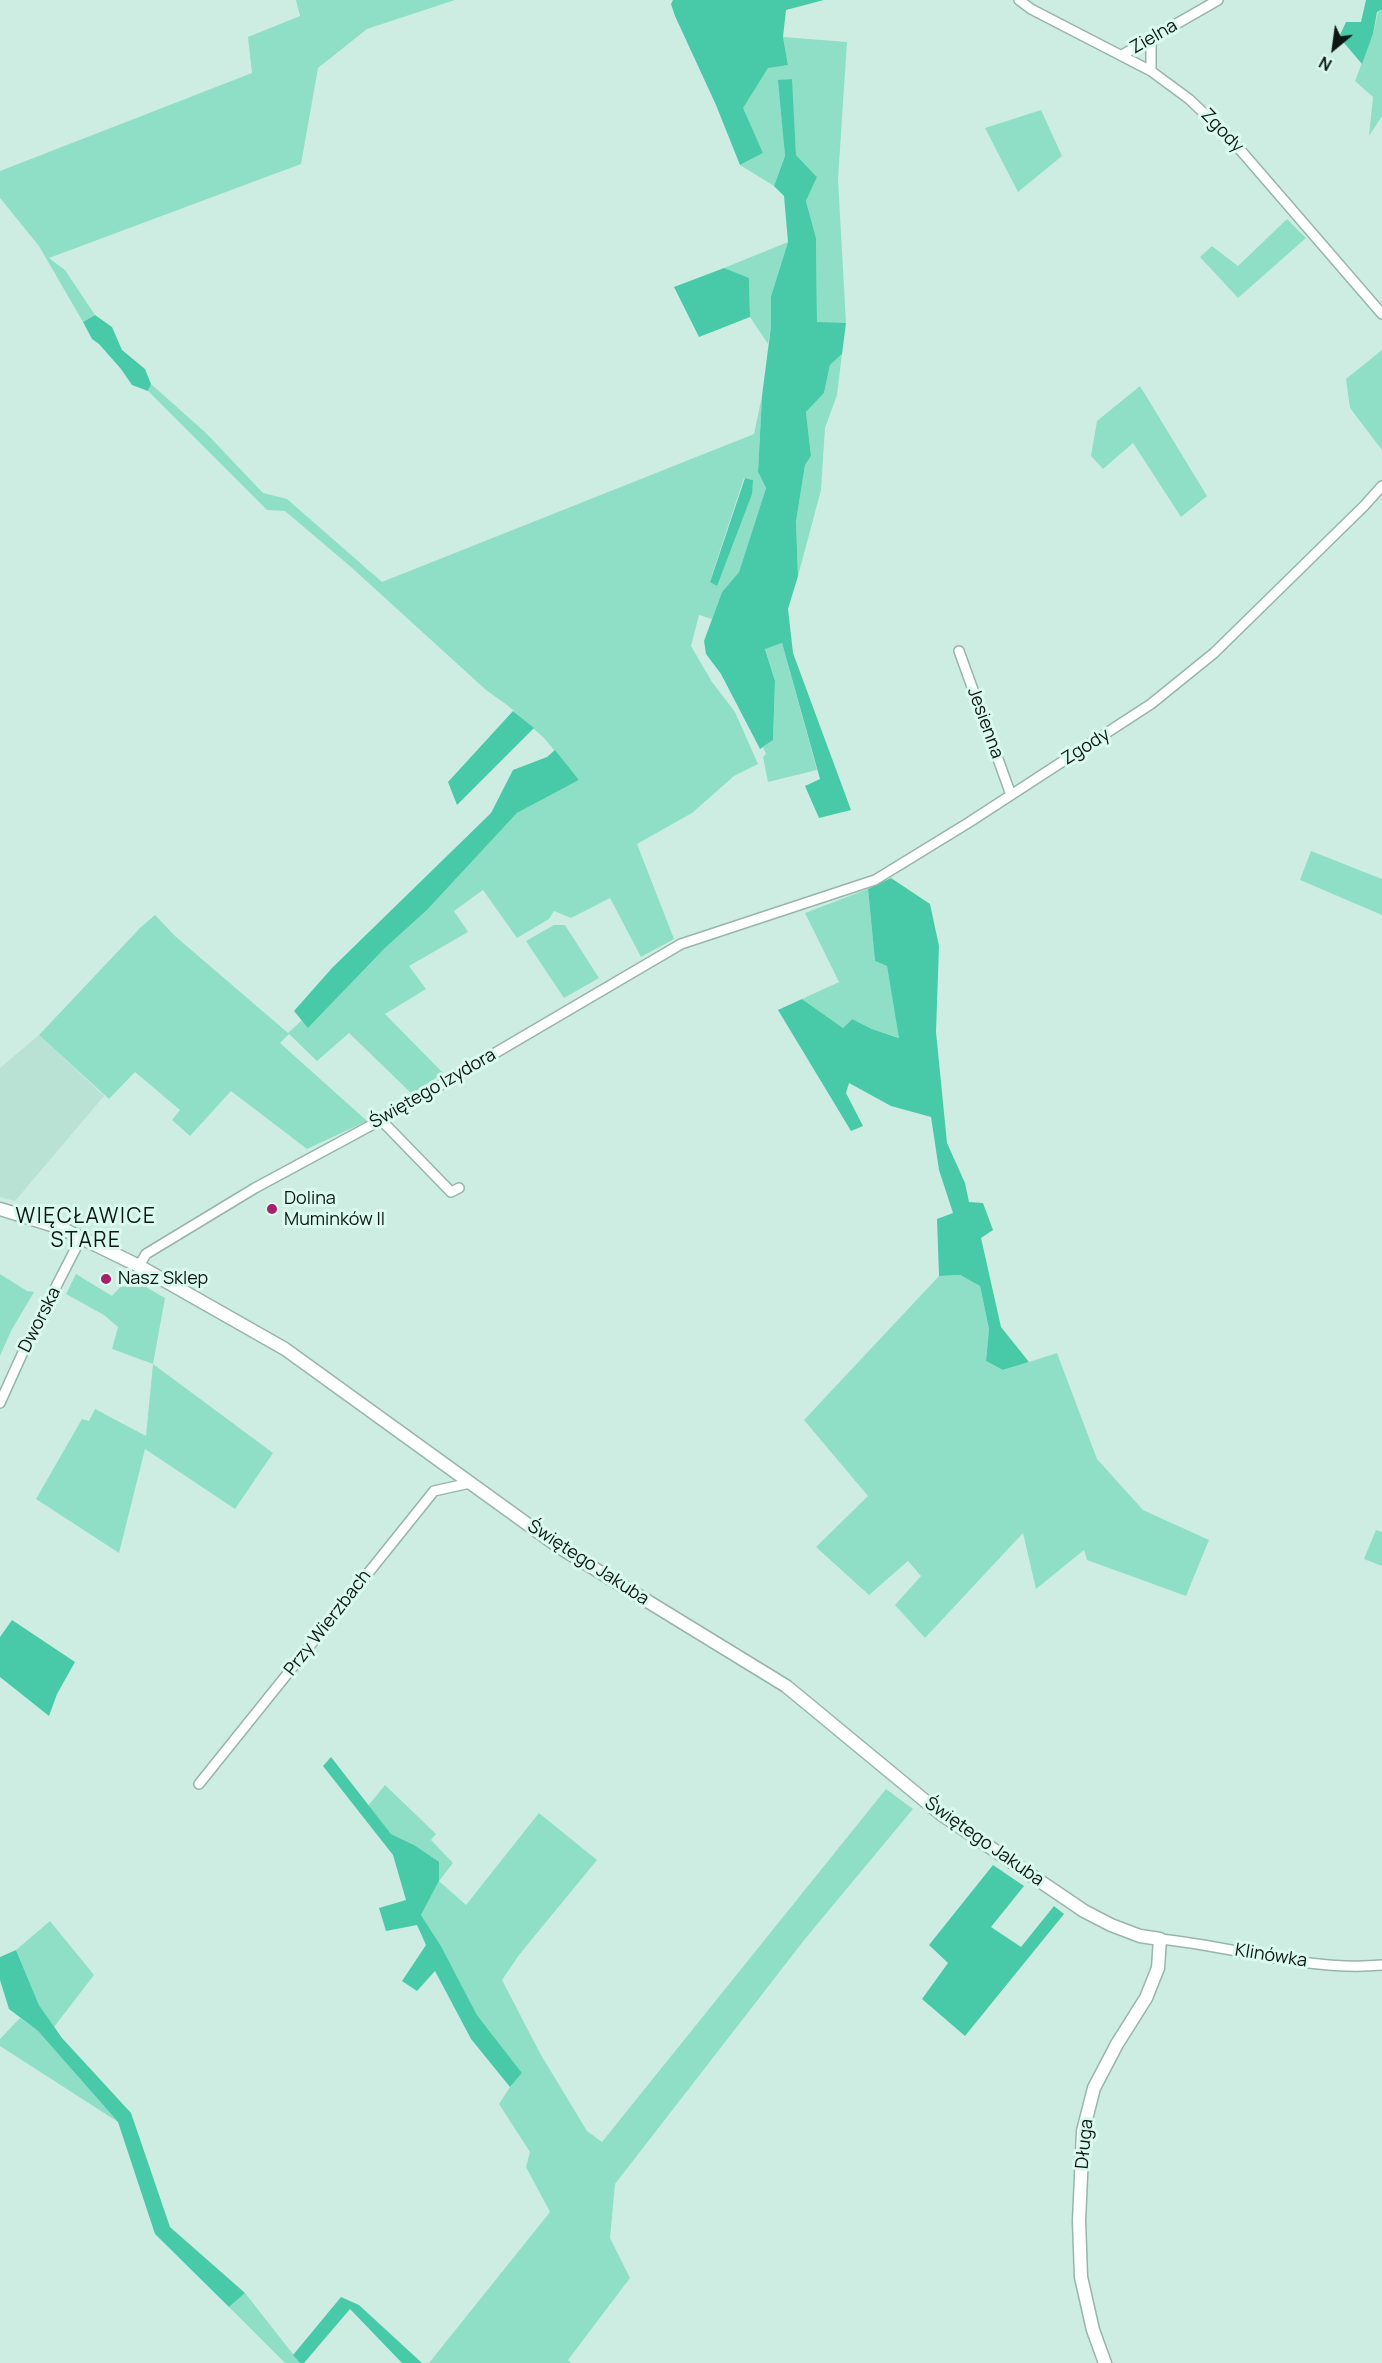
<!DOCTYPE html>
<html>
<head>
<meta charset="utf-8">
<style>
	body { margin:0 }
	#map { position:relative; width:1382px; height:2363px; overflow:hidden; background:#ceede2; font-family:Manrope,sans-serif }
	canvas { display:block }
	.north { position:absolute; left:1304px; top:18px; width:60px; height:60px; -webkit-text-stroke:4px #dbfaef; paint-order:stroke; rotate:209deg; font-size:16px; font-weight:700; line-height:24px; text-align:center; color:#0c1714 }
	.north::after { content:''; display:block; margin:auto; width:21px; height:27px; background:#0c1714; clip-path:polygon(50% 0,100% 100%,50% 72%,0 100%) }
</style>
</head>
<body>
<div id="map">
<canvas width="1382" height="2363"></canvas>
<div class="north">N</div>
</div>
<script>
const context = document.querySelector('canvas').getContext('2d');
context.lineJoin = 'round';
function fill(path, color) { context.fillStyle = color; context.fill(path, 'evenodd'); }
function strokePath(path, color, width, dash) { context.strokeStyle = color; context.lineWidth = width; context.lineCap = dash ? 'butt' : 'round'; context.setLineDash(dash || []); context.stroke(path); }
function drawText(font, color, halo, rows, align = 'center') {
  context.font = font + ' Manrope,sans-serif'; context.lineWidth = 6; context.setLineDash([]); context.textBaseline = 'middle'; context.strokeStyle = halo; context.fillStyle = color; for (const [text, x, y, turn = 0] of rows) {
    context.save(); context.translate(x, y); context.rotate((+turn || 0) * Math.PI / 180); context.textAlign = isNaN(turn) ? turn : align; if (halo) context.strokeText(text, 0, 0); context.fillText(text, 0, 0); context.restore();
  }
}
const built = new Path2D(`
	M39,1035L104,1096L15,1201L0,1197V1068Z`);
const green = new Path2D(`
	M296,0H455L367,29L318,68L301,164L49,258L65,270L95,315L83,322L39,246L0,198V171L252,73L248,37L300,16Z
	M1382,9V116L1369,136L1373,97L1355,81L1373,34L1378,12Z
	M783,37L847,42L838,179L846,323H817L816,238L806,201L817,177L796,155L791,79L779,81L785,156L774,186L740,165L763,153L742,108L768,67L788,65Z
	M1041,110L1062,156L1018,192L985,128Z
	M1287,219L1306,238L1238,298L1200,257L1212,246L1238,266Z
	M788,242L771,296V326L768,344L750,317L749,279L724,268Z
	M1382,350V450L1350,408L1346,379Z
	M842,354L837,395L825,428L821,490L798,576L796,523L805,465L811,456L806,412L824,393L830,365Z
	M151,384L206,433L263,493L287,499L382,582L754,434L762,396L758,472L766,488L739,572L722,592L712,619L699,615L691,646L712,682L735,712L758,764L734,776L692,813L637,844L674,939L641,957L610,898L571,918L554,911L549,919L517,938L483,890L454,911L468,932L409,966L426,989L385,1014L443,1073L412,1094L349,1033L317,1061L289,1034L280,1043L367,1121L307,1149L231,1091L190,1136L172,1120L180,1110L135,1072L109,1099L39,1035L140,928L155,915L175,936L288,1033L302,1020L309,1027L385,948L427,910L517,813L579,780L544,738L507,705L486,690L351,567L285,511L267,510L148,391ZM744,478L753,480L710,582V581Z
	M1140,386L1207,496L1181,517L1133,443L1103,469L1091,456L1097,421Z
	M782,643L817,770L768,782L763,757L766,754L763,747L773,740L775,681L765,648Z
	M1311,851L1382,879V915L1300,880Z
	M868,889L875,961L887,966L900,1038L872,1029L852,1019L843,1028L802,999L839,982L805,913Z
	M554,925H565L599,978L564,998L526,941Z
	M0,1274L27,1291L34,1292L11,1331L0,1356Z
	M76,1274L112,1296L122,1285L124,1287L132,1279L165,1298L153,1364L273,1453L235,1509L145,1449L119,1553L36,1499L82,1419L89,1421L95,1409L146,1436L153,1364L112,1349L118,1327L104,1315L66,1294Z
	M960,1275L980,1286L989,1329L986,1361L1004,1370L1057,1353L1097,1459L1143,1510L1209,1540L1186,1596L1087,1560L1084,1550L1036,1589L1023,1533L925,1638L895,1605L921,1576L908,1561L869,1595L816,1547L868,1496L804,1420L939,1276Z
	M1376,1530L1382,1532V1566L1364,1559Z
	M385,1785L436,1834L431,1840L453,1863L439,1881L466,1905L539,1813L597,1860L519,1955L502,1980L541,2055L587,2131L602,2142L886,1789L913,1809L805,1939L615,2184L610,2238L630,2278L568,2360L571,2363H429L550,2212L526,2167L530,2152L499,2104L510,2087L522,2073L477,2015L441,1946L421,1915L439,1881L414,1845L391,1834L368,1806Z
	M50,1921L94,1975L54,2027L39,2005L16,1950Z
	M20,2018L38,2031L118,2122L0,2046V2039Z
	M245,2293L300,2363H285L229,2307Z`);
const forest = new Path2D(`
	M673,0H824L786,10L783,37L788,65L768,68L743,108L763,153L740,165L716,105L675,16L671,4Z
	M1366,0H1382V9L1377,12L1373,34L1362,64L1339,37L1346,22H1361Z
	M792,79L796,155L817,177L806,201L816,238L817,322L846,323L842,354L830,365L824,393L806,412L811,456L805,465L796,522L798,576L788,609L793,653L851,810L819,818L805,786L820,779L782,643L765,649L775,681L773,740L760,749L721,674L706,654L704,641L722,592L739,572L766,488L758,472L762,396L771,326V296L788,242L784,196L774,186L785,156L778,80Z
	M724,268L749,278L750,317L699,337L674,287Z
	M95,315L112,327L122,350L145,369L151,384L148,391L132,385L121,369L99,344L92,339L83,322Z
	M745,478L753,480L752,494L717,586L710,582Z
	M513,711L534,728L457,805L448,782Z
	M555,750L579,780L517,813L427,910L385,948L308,1028L294,1011L332,968L491,813L513,770L547,757Z
	M891,878L930,904L939,946L936,1032L947,1143L965,1183L969,1202L983,1203L993,1230L981,1238L1001,1327L1029,1362L1003,1370L986,1361L989,1329L980,1286L960,1275L939,1276L937,1219L953,1213L939,1170L931,1117L891,1106L849,1083L846,1093L863,1126L851,1131L778,1010L802,999L843,1028L852,1019L872,1029L899,1038L887,966L875,961L868,889Z
	M12,1620L75,1662L57,1694L49,1716L0,1677V1637Z
	M331,1757L391,1834L414,1845L439,1862V1881L421,1915L441,1946L477,2015L522,2073L510,2087L471,2039L435,1971L417,1991L402,1981L426,1945L417,1925L386,1931L379,1908L406,1900L393,1855L323,1766Z
	M993,1865L1024,1886L991,1927L1021,1947L1054,1906L1064,1914L965,2036L922,1999L948,1963L929,1945Z
	M16,1950L39,2005L62,2038L131,2113L170,2227L245,2293L229,2307L155,2234L118,2122L38,2031L9,2009L0,1980V1957Z
	M341,2297L359,2305L422,2363H402L350,2309L304,2363H300L293,2355Z`);
const street = new Path2D(`
	M1019,0L1031,9L1151,71L1189,99L1230,138L1382,314
	M1151,38V71
	M1122,55L1218,0
	M959,651L1011,795
	M381,1120L451,1192L459,1188
	M139,1266L146,1254L255,1188L381,1120L681,944L875,880L968,823L1151,704L1214,653L1364,506L1382,486
	M0,1403L28,1341L81,1238
	M199,1784L434,1491L470,1483
	M1160,1939C1232,1946 1310,1972 1382,1965`);
const secondary = new Path2D(`
	M0,1209L61,1228L139,1266L285,1349L559,1547L786,1686L941,1814L1084,1911L1111,1925L1140,1936L1160,1939L1158,1968L1146,1998L1117,2044L1094,2088L1083,2131L1079,2221L1081,2277L1093,2330L1105,2363`);
const markers = [
	[272,1209,6,"#a7206a"],
	[106,1279,6,"#a7206a"]
];
const streetNames = [
	["Zielna",1154,37,-30],
	["Zgody",1222,131,46],
	["Jesienna",985,723,70],
	["Zgody",1086,747,-32],
	["Świętego Izydora",433,1089,-30],
	["Dworska",40,1320,-63],
	["Świętego Jakuba",588,1563,33],
	["Przy Wierzbach",328,1623,-52],
	["Świętego Jakuba",984,1842,35],
	["Klinówka",1271,1956,9],
	["Długa",1085,2144,-84]
];
const poiNames = [
	["Dolina",284,1199],
	["Muminków II",284,1220],
	["Nasz Sklep",118,1279]
];
const quarterNames = [
	["WIĘCŁAWICE",86,1217],
	["STARE",86,1241]
];
fill(built, '#bae2d4');
fill(green, '#8fdfc6');
fill(forest, '#48caa9');
strokePath(street, '#97b5ab', 12);
strokePath(secondary, '#97b5ab', 15);
strokePath(street, '#fff', 9);
strokePath(secondary, '#fff', 12);
for (const [x, y, r, color] of markers) { const dot = new Path2D(); dot.arc(x, y, r, 0, 2 * Math.PI); context.fillStyle = color; context.fill(dot); strokePath(dot, '#dbfaef', 2); }
drawText('18px', '#0c1714', '#dbfaef', streetNames);
drawText('18px', '#0c1714', '#dbfaef', poiNames, 'left');
context.letterSpacing = '1.5px';
drawText('21px', '#0c1714', '#dbfaef', quarterNames);
context.letterSpacing = '0px';
</script>
</body>
</html>
